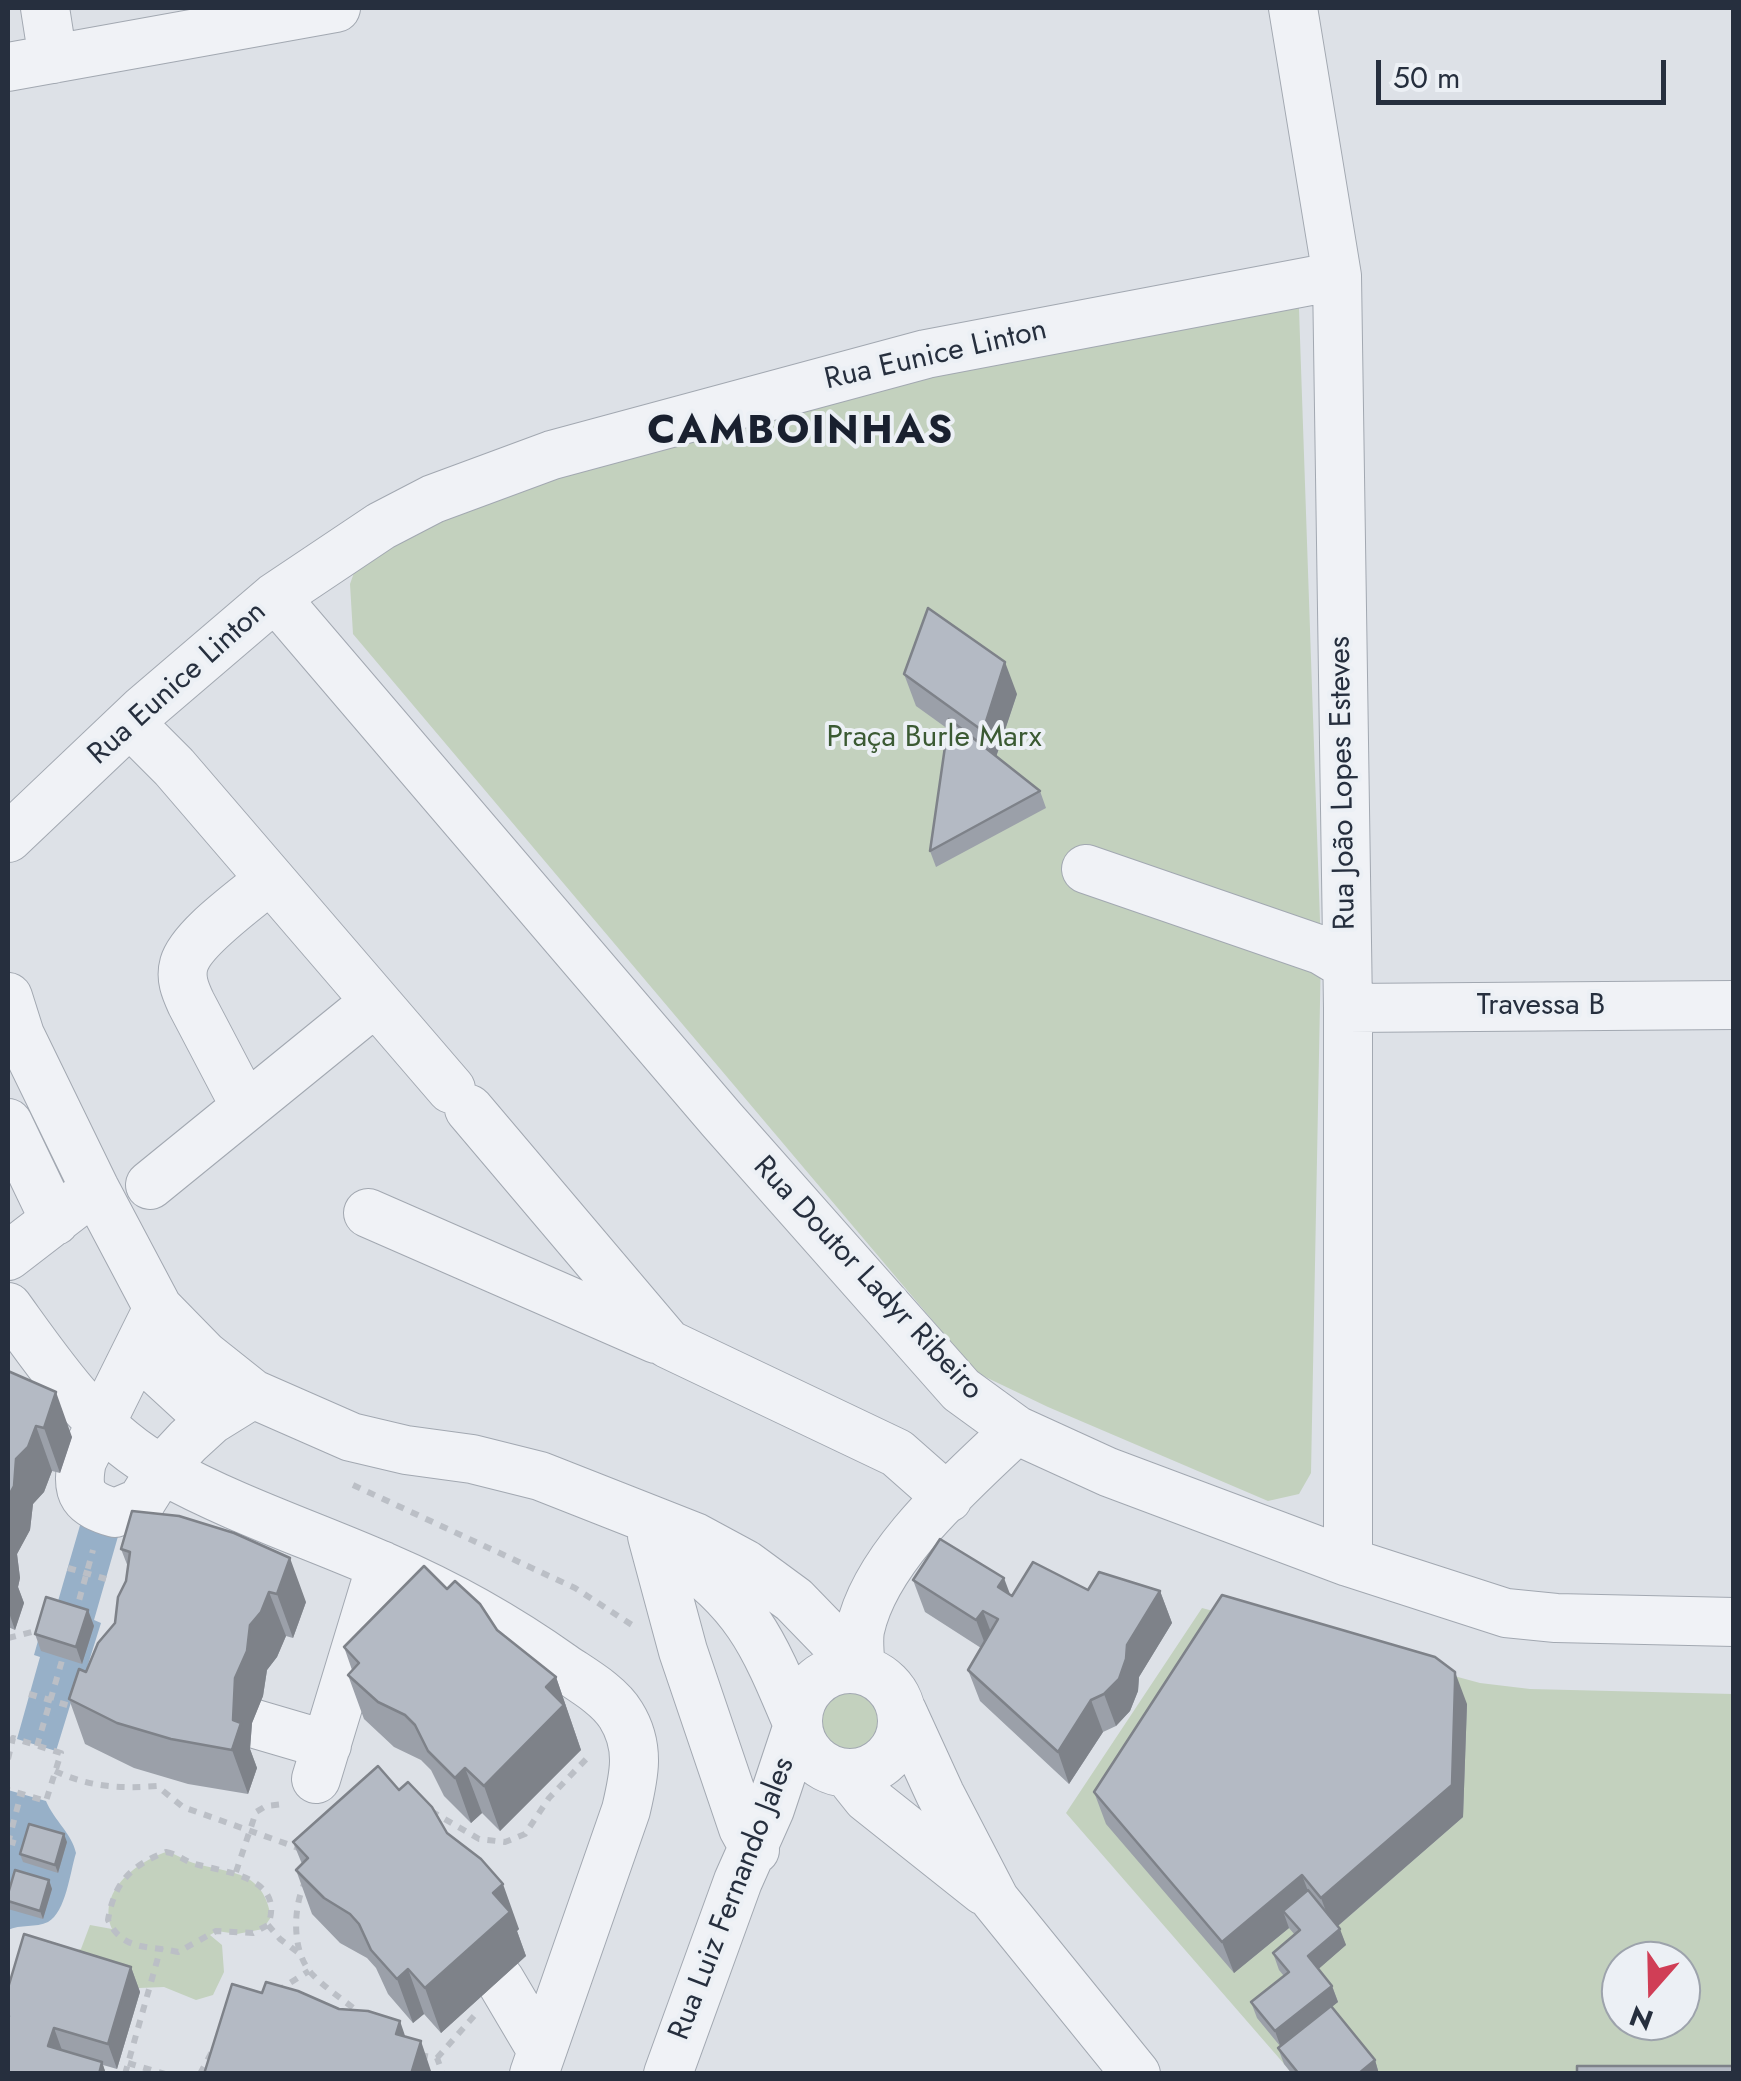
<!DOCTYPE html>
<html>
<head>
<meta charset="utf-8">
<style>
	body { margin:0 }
	#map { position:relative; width:1741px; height:2081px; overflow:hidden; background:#dde1e7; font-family:Jost,sans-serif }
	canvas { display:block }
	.frame { position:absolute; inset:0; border:10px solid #262f3e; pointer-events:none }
	.north { position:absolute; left:1601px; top:1941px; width:100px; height:100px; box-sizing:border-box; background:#ecf0f5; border:2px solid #9da3ac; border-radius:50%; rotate:200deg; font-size:28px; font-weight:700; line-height:40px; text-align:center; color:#262f3e }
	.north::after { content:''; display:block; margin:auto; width:35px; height:45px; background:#d03e56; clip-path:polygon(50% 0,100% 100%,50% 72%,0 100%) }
	.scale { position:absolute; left:1376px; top:60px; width:290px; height:45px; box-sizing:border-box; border:5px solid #262f3e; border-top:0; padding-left:12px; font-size:30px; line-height:35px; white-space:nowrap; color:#262f3e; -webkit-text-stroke:8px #ecf0f5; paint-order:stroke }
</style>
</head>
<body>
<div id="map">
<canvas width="1741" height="2081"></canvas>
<div class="frame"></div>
<div class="north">N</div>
<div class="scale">50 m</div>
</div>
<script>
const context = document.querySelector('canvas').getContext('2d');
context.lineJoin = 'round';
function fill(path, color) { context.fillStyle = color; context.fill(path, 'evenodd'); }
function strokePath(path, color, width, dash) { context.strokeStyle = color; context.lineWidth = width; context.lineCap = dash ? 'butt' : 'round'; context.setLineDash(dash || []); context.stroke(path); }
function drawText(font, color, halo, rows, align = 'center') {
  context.font = font + ' Jost,sans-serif'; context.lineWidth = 8; context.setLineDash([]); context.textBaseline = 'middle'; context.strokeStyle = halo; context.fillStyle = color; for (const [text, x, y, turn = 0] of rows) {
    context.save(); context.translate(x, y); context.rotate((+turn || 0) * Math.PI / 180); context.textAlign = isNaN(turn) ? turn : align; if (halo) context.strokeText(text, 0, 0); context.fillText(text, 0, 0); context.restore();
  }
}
const green = new Path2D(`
	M1298,280L1321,950L1311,1473L1299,1494L1268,1501L1048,1407L977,1373L353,634L350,584L362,550L842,369Z
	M1202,1608L1480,1683L1530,1689L1733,1694V2073H1292L1066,1813ZM1621,1961H1681V2021H1621Z
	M814 1722a36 36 0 1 1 72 0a36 36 0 1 1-72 0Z
	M166,1852C178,1854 185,1861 197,1864C234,1874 263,1871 271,1917L263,1929L237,1934L217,1931L210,1935L222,1945L224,1972L213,1995L196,2000L164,1987L139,1988L61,1955L81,1949L90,1925L112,1929C97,1892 135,1863 166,1852Z`);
const water = new Path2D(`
	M81,1522L119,1533L94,1620L101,1623L86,1671L81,1670L56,1751L17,1739L40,1657L34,1655L41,1630L56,1608Z
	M8,1790L46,1801C54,1820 72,1834 76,1853C70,1872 66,1912 48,1922C36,1928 20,1924 8,1930Z`);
const path = new Path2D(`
	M353,1485L575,1588L632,1625
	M68,1568L106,1579
	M75,1615L93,1550
	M8,1638L40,1630
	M29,1694L70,1706
	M37,1746L63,1657
	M8,1759L13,1738L61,1753L46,1801L8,1790
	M55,1771C90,1787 119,1789 157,1786L183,1807L304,1850
	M431,1811L479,1839L505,1842L525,1834L549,1798L591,1754
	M8,1841L28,1847
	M8,1843L21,1794
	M166,1852C178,1854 184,1861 195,1864C224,1872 286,1877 268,1925L253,1933L216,1931L178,1952C149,1945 123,1952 108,1920C114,1883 131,1865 166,1852Z
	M236,1872L256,1812L266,1806L284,1804
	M306,1880C293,1905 291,1950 311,1973C325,1988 345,2001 361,2014
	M268,1925L280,1939L300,1954
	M277,1991L309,1971
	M420,2055L437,2058L443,2074
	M437,2058L474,2016
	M128,2063L165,2074
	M125,2074L161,1947
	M200,2074L216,2044`);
const minor = new Path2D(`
	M45,8L53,59
	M1293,8L1337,276L1348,1008V1562
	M8,67L336,8
	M275,597L722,1120L961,1390L1016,1430L1108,1472L1348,1562L1506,1613L1556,1618L1734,1622
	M130,723L174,767L451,1089
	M8,838L144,709L275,597L381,526L433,499L552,455L926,354L1337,276
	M1086,869L1321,950L1346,965
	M8,997L20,1035L95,1189L158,1308L204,1355L253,1394L351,1437L406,1450L472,1459L540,1476L695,1537L745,1564L794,1600L861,1669
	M1348,1008L1734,1005
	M245,1106L191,1003C185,990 180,978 184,964C192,937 246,900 269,880
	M469,1109L668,1344L897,1453L948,1498
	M8,1123L55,1221
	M150,1185L375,1002
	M368,1213L656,1339
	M8,1256L95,1189
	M8,1307C52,1368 95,1433 163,1470C233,1509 312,1535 385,1567C448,1594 508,1628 563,1667C582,1680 609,1695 621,1715C641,1747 634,1776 626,1810L534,2074
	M158,1308L82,1461C75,1494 84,1504 115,1513L141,1502L161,1470L188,1441L211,1420L253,1394
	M137,1352L211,1420
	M652,1536L683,1651L743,1828L755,1850
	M669,1548C748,1605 761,1637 798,1725
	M798 1721a52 52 0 1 1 104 0a52 52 0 1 1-104 0Z
	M861,1669C860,1657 858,1642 860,1630C876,1555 962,1482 1016,1430
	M902,1711L940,1794L995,1900L1136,2074
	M252,1723L327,1745
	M847,1773L867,1798L984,1891
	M316,1779L381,1565
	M500,1980L542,2051
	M668,2074L738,1881L770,1809L798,1725`);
const wall = new Path2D(`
	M904,674L1017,694L996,757L1040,791L1046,808L936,867L930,851L948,729L916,706Z
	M8,1371L72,1437L60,1473L52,1471L44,1492L33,1504L30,1530L17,1554L20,1578L18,1587L24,1603L15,1630L8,1627Z
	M121,1549L306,1602L293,1638L286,1636L277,1657L267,1670L263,1696L252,1723L250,1749L257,1768L248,1794L188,1784L134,1768L85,1744L69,1699L115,1623L126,1581L128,1567Z
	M913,1580L1012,1596L1088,1590L1160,1591L1172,1623L1139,1677L1138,1691L1130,1711L1116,1726L1103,1732L1069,1784L980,1701L968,1670L981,1648L925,1612Z
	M447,1589L556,1677L581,1750L500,1831L482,1813L471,1823L444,1796L431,1770L421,1760L394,1747L364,1719L348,1675L352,1670L344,1647Z
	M88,1610L94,1626L82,1664L41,1651L35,1634Z
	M1467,1704L1463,1817L1338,1926L1346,1945L1318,1969L1332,1986L1338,2002L1331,2007L1375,2060L1379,2074H1292L1284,2064L1278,2048L1280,2046L1257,2018L1251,2002L1284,1976L1279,1970L1273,1953L1295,1935L1289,1928L1234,1973L1106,1824L1094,1792Z
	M399,1790L447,1833L519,1929L517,1931L526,1956L441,2033L424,2014L413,2023L388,1994L376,1968L367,1958L340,1943L312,1914L296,1870L302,1864L293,1842Z
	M67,1842L58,1873L23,1862L20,1854Z
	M49,1880L52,1889L43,1919L8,1909V1894Z
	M131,1967L140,1992L117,2069L103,2065L106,2074H8V1988Z`);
const shadedWall = new Path2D(`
	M1005,662L1017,694L994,763L983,731Z
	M56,1392L72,1437L60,1473L44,1428Z
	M36,1426L52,1471L44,1492L33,1504L30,1530L17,1554L20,1578L18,1587L24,1603L15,1630L8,1610V1497L16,1459Z
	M290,1558L306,1602L293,1638L277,1594Z
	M1004,1578L1016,1610L998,1587Z
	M1160,1591L1172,1623L1139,1677L1138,1691L1130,1711L1116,1726L1104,1694L1127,1645Z
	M269,1592L286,1636L277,1657L267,1670L263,1696L252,1723L250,1749L257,1768L248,1794L232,1750L235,1678L250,1625Z
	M88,1610L94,1626L82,1664L76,1647Z
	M983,1611L995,1643L988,1652L976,1620Z
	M1455,1672L1467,1704L1463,1817L1333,1930L1321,1898Z
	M556,1677L581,1750L500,1831L484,1786L546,1687Z
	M1091,1700L1103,1732L1069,1784L1058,1752Z
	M465,1768L482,1813L471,1823L455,1778Z
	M64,1834L67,1842L58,1873L55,1865Z
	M1302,1875L1314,1907L1283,1911L1289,1928L1234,1973L1222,1942Z
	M49,1880L52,1889L43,1919L40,1911Z
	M503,1884L519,1929L517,1931L526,1956L441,2033L425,1988L493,1893Z
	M1340,1929L1346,1945L1314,1973L1308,1956Z
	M131,1967L140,1992L117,2069L108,2044Z
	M408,1969L424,2014L413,2023L397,1979Z
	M1332,1986L1338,2002L1281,2048L1275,2031Z
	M400,2021L414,2062L421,2041L432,2074H410L396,2034Z
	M54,2028L63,2053L48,2046Z
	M1375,2060L1379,2074H1358Z
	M102,2062L106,2074H99Z`);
const building = new Path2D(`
	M928,608L1005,662L983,731L904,674Z
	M949,719L1040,791L930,851Z
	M8,1371L56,1392L44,1428L36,1426L28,1447L16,1459L14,1486L8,1497Z
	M132,1511L179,1516L234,1533L290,1558L277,1594L269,1592L261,1612L250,1625L247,1651L235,1678L233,1720L241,1723L232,1750L171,1739L117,1723L69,1699L79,1669L86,1672L98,1643L115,1623L118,1597L126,1581L130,1552L121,1549Z
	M940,1539L1004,1578L998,1587L1012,1596L1033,1562L1088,1590L1099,1572L1160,1591L1127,1645L1126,1659L1119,1679L1104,1694L1091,1700L1058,1752L968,1670L998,1619L983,1611L976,1620L913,1580Z
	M424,1566L447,1589L455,1581L480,1604L497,1630L556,1677L546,1687L564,1705L484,1786L465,1768L455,1778L428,1751L415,1725L405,1715L378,1702L348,1675L359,1663L344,1647Z
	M1222,1595L1435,1657L1455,1672V1683L1452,1785L1321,1898L1302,1875L1222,1942L1094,1792Z
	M46,1597L88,1610L76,1647L35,1634Z
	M378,1766L399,1790L408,1782L432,1807L447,1833L481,1859L503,1884L493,1893L510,1912L425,1988L408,1969L397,1979L371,1950L359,1924L350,1914L324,1898L296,1870L308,1858L293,1842Z
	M29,1824L64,1834L55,1865L20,1854Z
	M15,1870L49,1880L40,1911L8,1901V1894Z
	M1308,1890L1340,1929L1308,1956L1332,1986L1275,2031L1251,2002L1289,1972L1273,1953L1300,1930L1283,1911Z
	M24,1934L131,1967L108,2044L54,2028L48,2046L102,2062L99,2074H8V2022L9,2016H8V1988Z
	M266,1982L298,1991L339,2009L368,2011L400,2021L396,2034L421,2041L411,2074H204L232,1984L262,1993Z
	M1331,2006L1375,2060L1358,2074H1299L1278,2048Z
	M1577,2066H1734V2074H1577Z`);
const streetNames = [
	["Rua Eunice Linton",936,356,-13],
	["Rua Eunice Linton",178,684,-42],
	["Rua João Lopes Esteves",1344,783,-91],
	["Travessa B",1541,1007],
	["Rua Doutor Ladyr Ribeiro",867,1279,47],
	["Rua Luiz Fernando Jales",733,1899,-69]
];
const parkNames = [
	["Praça Burle Marx",934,739]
];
const districtNames = [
	["CAMBOINHAS",801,433]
];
fill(green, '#c3d1be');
fill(water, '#97b0c8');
strokePath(minor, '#a2a8b1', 50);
strokePath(path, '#bbbfc6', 6, [8, 8]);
strokePath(minor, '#f0f2f6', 48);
fill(wall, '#9ba0a9');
fill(shadedWall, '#7e8289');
fill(building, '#b4bac4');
strokePath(building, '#7e8289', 2.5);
drawText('30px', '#262f3e', '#ecf0f5', streetNames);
drawText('30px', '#3b5a33', '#ecf0f5', parkNames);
context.letterSpacing = '2.5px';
drawText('bold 40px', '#19202f', '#ecf0f5', districtNames);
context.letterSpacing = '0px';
</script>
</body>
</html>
